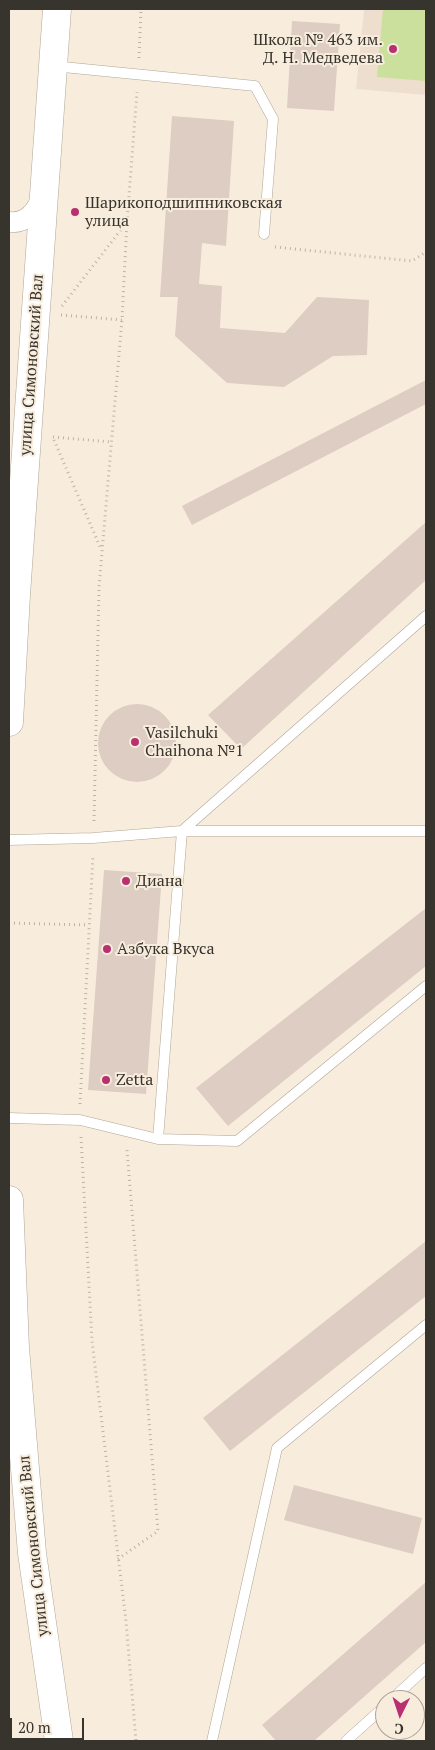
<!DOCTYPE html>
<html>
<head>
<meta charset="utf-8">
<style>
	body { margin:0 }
	#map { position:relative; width:435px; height:1750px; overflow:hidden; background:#f8eddd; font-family:"PT Serif",serif }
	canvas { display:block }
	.frame { position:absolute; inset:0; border:10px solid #37332d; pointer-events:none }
	.north { position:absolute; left:375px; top:1690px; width:50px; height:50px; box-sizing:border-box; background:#f8eddd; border:1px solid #aba397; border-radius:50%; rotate:184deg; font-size:14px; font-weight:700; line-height:20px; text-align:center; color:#37332d }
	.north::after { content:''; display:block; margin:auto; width:18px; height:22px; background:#b8306f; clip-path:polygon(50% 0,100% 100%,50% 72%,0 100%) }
	.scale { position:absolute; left:10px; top:1718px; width:74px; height:22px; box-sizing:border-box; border:2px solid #37332d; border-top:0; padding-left:6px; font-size:15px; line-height:18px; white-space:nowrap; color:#37332d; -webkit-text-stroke:4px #f8eddd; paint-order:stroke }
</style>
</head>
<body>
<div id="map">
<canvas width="435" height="1750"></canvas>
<div class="frame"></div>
<div class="north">С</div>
<div class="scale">20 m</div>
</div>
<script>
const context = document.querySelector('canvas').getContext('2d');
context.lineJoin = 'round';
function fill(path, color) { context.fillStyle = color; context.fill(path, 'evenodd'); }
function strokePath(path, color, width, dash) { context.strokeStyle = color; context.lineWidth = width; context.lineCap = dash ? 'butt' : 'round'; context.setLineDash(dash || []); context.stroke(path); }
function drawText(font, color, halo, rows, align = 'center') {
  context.font = font + ' "PT Serif",serif'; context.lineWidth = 4; context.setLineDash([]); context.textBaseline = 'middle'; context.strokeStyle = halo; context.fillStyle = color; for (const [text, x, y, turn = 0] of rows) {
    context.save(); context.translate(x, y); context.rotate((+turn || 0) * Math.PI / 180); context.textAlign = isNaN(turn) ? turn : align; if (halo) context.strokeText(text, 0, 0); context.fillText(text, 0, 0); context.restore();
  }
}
const education = new Path2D(`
	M353,9H426V95L356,89L364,10Z`);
const green = new Path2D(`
	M383,9H426V81L377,77Z`);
const building = new Path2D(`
	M292,21L340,24L334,111L287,108Z
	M172,116L234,121L226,246L202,243L199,284L222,286L220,328L285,333L317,297L369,300L367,355L333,356L284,387L227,383L175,336L178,297H160Z
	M426,380V404L192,525L182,506Z
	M426,522V580L241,749L208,715Z
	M98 743a39 39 0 1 1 78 0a39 39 0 1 1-78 0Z
	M104,870L162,874L146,1094L88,1090Z
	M426,908V966L228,1126L196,1088Z
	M426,1241V1296L230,1451L203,1418Z
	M294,1485L422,1518L413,1554L284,1520Z
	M426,1582V1642L314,1741H276L262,1725Z`);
const path = new Path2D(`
	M139,58L141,9
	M275,247L412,261L426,252
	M62,306L127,222
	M61,315L122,320
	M53,437L111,442
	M54,440L101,549
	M94,821L99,587L122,320L127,221L137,92
	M9,923L89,925
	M80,1104L93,855
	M81,1137L92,1341L126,1621L136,1741
	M118,1559L158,1531L127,1150`);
const service = new Path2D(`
	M53,66L255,86L273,119L264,234
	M9,840L93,838L182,831L426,616
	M9,1118L80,1120L158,1139L182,831H426
	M158,1139L237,1141L426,986
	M391,1700L426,1668
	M212,1741L277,1448L426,1325
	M346,1741L385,1706`);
const minor = new Path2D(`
	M9,222C27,224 36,211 43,196`);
const primary = new Path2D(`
	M9,722L16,595L57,9
	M9,1200L15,1348L32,1553L59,1741`);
const markers = [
	[393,49,5,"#b8306f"],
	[75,212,5,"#b8306f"],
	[135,742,5,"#b8306f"],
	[126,881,5,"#b8306f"],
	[107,949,5,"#b8306f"],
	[106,1080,5,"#b8306f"]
];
const poiNames = [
	["Школа № 463 им.",383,40,"right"],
	["Д. Н. Медведева",383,58,"right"],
	["Шарикоподшипниковская",85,203],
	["улица",85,221],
	["Vasilchuki",145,733],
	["Chaihona №1",145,751],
	["Диана",136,881],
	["Азбука Вкуса",117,949],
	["Zetta",116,1080]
];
const streetNames = [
	["улица Симоновский Вал",32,365,-86],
	["улица Симоновский Вал",34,1546,-96]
];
fill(education, '#eedecd');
fill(green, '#cbe09c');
fill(building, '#decdc2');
strokePath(service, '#afa596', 11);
strokePath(minor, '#afa596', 21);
strokePath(primary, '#afa596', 29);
strokePath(path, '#bcb3a6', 3, [1, 4]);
strokePath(service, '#fff', 10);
strokePath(minor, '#fff', 20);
strokePath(primary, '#fff', 28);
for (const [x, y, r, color] of markers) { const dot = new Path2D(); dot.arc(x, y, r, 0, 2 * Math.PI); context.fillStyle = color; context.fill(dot); strokePath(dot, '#f8eddd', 2); }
drawText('16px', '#37332d', '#f8eddd', poiNames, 'left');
drawText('16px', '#37332d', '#f8eddd', streetNames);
</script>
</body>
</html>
